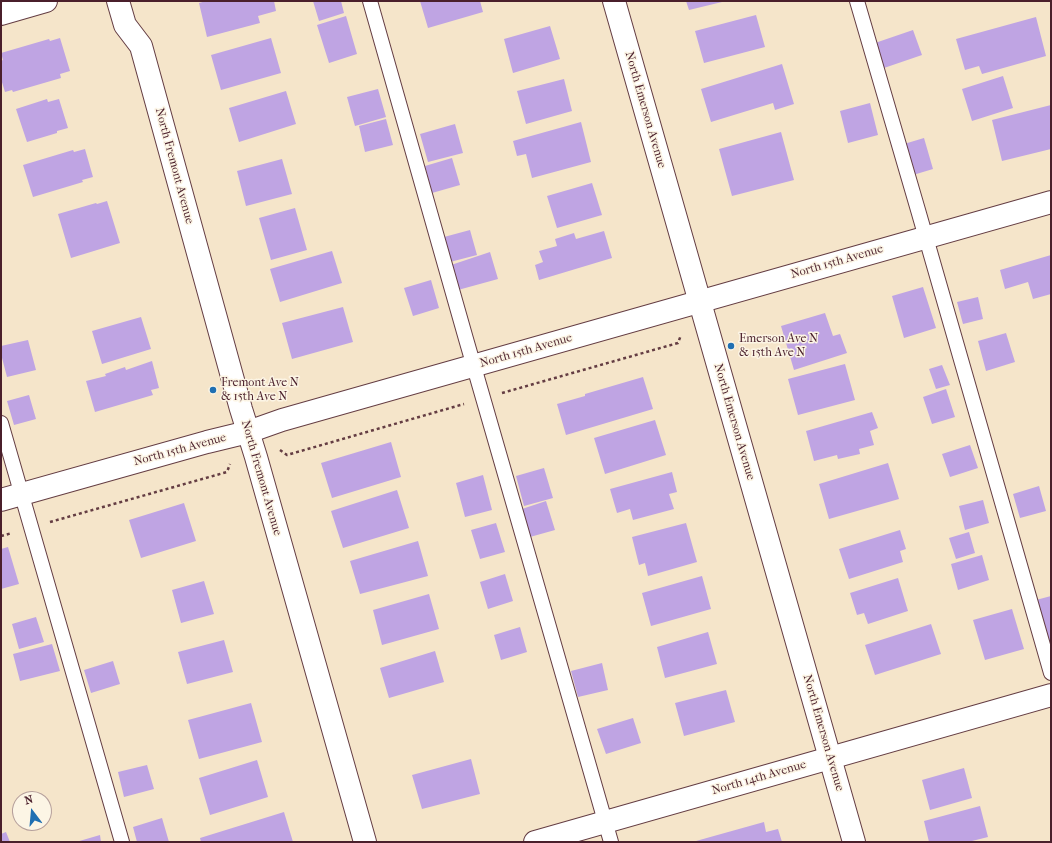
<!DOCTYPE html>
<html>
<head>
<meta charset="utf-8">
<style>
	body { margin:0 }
	#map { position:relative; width:1052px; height:843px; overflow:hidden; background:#f5e5ca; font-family:"IM FELL French Canon",serif }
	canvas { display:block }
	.frame { position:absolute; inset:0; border:2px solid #4a1f2b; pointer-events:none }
	.north { position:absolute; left:12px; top:791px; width:40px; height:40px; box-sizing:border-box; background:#fcf5e5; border:1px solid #b59f9b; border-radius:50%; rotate:344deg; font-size:11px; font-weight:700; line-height:16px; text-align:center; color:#4a1f2b }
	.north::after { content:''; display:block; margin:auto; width:14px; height:18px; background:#1f6fb2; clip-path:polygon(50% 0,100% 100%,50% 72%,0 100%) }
</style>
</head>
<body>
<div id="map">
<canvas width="1052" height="843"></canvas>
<div class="frame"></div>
<div class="north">N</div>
</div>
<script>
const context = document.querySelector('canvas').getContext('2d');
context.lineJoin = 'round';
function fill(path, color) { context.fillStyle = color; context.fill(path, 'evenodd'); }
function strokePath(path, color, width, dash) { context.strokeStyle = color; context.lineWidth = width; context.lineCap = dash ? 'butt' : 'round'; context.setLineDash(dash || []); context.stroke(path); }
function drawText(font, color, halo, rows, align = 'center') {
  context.font = font + ' "IM FELL French Canon",serif'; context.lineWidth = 3; context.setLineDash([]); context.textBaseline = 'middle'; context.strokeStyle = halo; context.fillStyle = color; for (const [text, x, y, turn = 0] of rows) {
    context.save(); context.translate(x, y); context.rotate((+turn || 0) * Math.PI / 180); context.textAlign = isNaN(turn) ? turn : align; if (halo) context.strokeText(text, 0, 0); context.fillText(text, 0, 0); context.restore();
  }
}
const building = new Path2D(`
	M206,1H274L276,11L258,16L260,23L207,37L199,3Z
	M313,1H341L344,13L319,21Z
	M420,1H480L483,12L428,28Z
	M686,1H722V2L689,10Z
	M756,15L765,47L704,63L695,31Z
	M346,16L357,54L329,63L317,25Z
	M1036,17L1046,56L982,74L979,66L965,70L956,39Z
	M550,26L560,59L513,73L504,39Z
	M913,30L922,55L884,68L875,43Z
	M60,38L70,71L60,74L61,78L13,92L12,90L5,92L1,79V61L3,60L1,53L49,39L50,41Z
	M271,38L281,73L221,90L211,55Z
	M782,64L794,104L775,110L773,103L711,122L701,89Z
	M1003,76L1013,108L972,121L962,89Z
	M564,79L572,111L526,124L517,91Z
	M378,89L386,117L355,126L347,97Z
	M286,91L296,124L239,142L229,108Z
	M47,99L48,102L59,99L68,128L57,131V133L27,142L16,109Z
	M870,103L878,135L848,143L840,111Z
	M1051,105V149L1002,161L992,120Z
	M386,119L393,145L365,152L359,126Z
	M581,122L591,162L532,178L526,154L517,156L513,141Z
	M455,124L463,153L428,162L420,134Z
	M781,132L794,180L732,196L719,149Z
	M924,138L933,169L913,175L904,144Z
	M85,149L93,177L82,180L83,182L33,197L23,165L73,150L74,152Z
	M452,158L460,185L432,193L425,166Z
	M282,159L292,194L246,206L237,171Z
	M592,183L602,215L557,228L547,196Z
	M107,201L120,243L71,258L58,214L96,203L97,204Z
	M295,208L307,250L271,260L259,218Z
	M470,230L477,255L450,262L444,237Z
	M604,231L612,258L539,280L535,265L543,262L539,251L557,246L555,239L574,233L576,239Z
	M332,251L342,283L280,302L270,269Z
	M490,252L498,279L458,290L451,265Z
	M1051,255V294L1033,299L1028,282L1005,289L1000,270Z
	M431,280L439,308L413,316L404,288Z
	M923,287L936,328L904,338L892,296Z
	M978,297L983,319L963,324L957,302Z
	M343,307L353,342L292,359L282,323Z
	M825,313L833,336L840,334L847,353L794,370L781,326Z
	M141,317L151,349L102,364L92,331Z
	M1006,333L1015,362L986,371L978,341Z
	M28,340L36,370L7,377L1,354V346Z
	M152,361L159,388L151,390L153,395L95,412L86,381L106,376L105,374L125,367L126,370Z
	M845,364L855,400L798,415L788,379Z
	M942,365L950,385L936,389L929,369Z
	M643,377L653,409L566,435L557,404L585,396V394Z
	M946,389L955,417L932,424L923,397Z
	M29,395L36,419L14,425L7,401Z
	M872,412L878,428L870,431L874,445L859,449L860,454L838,459L837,455L814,461L806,431Z
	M655,420L666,455L605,474L594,438Z
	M391,442L401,477L332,498L321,463Z
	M970,445L978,468L950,477L942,454Z
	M888,463L899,499L829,519L819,484Z
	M544,468L553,498L524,506L516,476Z
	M672,472L677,492L669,494L674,509L633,520L630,509L617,513L610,489Z
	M483,475L492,510L465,517L456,483Z
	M1039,486L1046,511L1020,518L1013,494Z
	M397,490L409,528L343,548L331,511Z
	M983,500L989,523L965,530L959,506Z
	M546,501L555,530L530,537L522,509Z
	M184,503L196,541L141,558L129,520Z
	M496,523L505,552L480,559L471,530Z
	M686,523L697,562L648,576L645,563L639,565L632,537Z
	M900,530L906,549L900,551L903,562L849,579L839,549Z
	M969,532L975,553L956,559L949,538Z
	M418,541L428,576L360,594L350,561Z
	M8,547L19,584L1,589V549Z
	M982,555L989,580L958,590L951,564Z
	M505,574L513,601L488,609L480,582Z
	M702,576L711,609L651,626L642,593Z
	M898,578L908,611L868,624L864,613L857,615L850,593Z
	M204,581L214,614L181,623L172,590Z
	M429,594L439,629L382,645L373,610Z
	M1051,596V641L1047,642L1036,600Z
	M1012,609L1024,649L985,660L973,620Z
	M36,617L44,642L19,649L12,624Z
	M931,624L941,654L875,675L865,645Z
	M520,627L527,652L501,660L494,635Z
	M708,632L717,664L665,678L657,647Z
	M224,640L233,672L187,684L178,652Z
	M52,644L60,671L20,681L13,654Z
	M435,651L444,682L389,698L380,668Z
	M113,661L120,684L91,693L84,670Z
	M602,663L608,690L578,697L571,671Z
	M726,690L735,722L684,736L675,703Z
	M251,703L262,742L199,759L188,720Z
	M633,718L641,743L606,754L597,729Z
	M471,759L480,794L422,809L412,775Z
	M257,760L268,797L210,815L199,778Z
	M147,765L154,789L124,797L118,772Z
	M964,768L972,798L930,810L922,780Z
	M980,806L988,837L968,842H929L924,821Z
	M284,812L293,842H201L200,838Z
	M162,818L169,842H137L133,827Z
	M764,822L766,832L778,829L782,842H696V841Z
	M6,832L10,842H1V834Z
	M100,835L101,842H76Z`);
const path = new Path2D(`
	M502,393L678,343L681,335
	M280,450L287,455L464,404
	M50,522L227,472L230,464
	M1,536L12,533`);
const service = new Path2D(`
	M370,1L466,339L611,842
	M857,1L918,210L1051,673
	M1,423L122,842`);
const minor = new Path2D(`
	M1,14L46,1
	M1,500L207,442L248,432L282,420L1051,202
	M535,842L1051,695`);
const tertiary = new Path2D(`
	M118,1L125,25L141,46L241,409L256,457L365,842
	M614,1L854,842`);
const markers = [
	[731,346,4,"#1f6fb2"],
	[213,390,4,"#1f6fb2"]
];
const streetNames = [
	["North Emerson Avenue",645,110,74],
	["North Fremont Avenue",174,166,75],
	["North 15th Avenue",837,262,-16],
	["North 15th Avenue",526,351,-16],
	["North Emerson Avenue",734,422,74],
	["North 15th Avenue",180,450,-15],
	["North Fremont Avenue",261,478,74],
	["North Emerson Avenue",823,733,74],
	["North 14th Avenue",759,778,-16]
];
const poiNames = [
	["Emerson Ave N",739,339],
	["& 15th Ave N",739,353],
	["Fremont Ave N",221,383],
	["& 15th Ave N",221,397]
];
fill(building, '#bfa4e3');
strokePath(service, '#643d43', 16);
strokePath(minor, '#643d43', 24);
strokePath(tertiary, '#643d43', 24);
strokePath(path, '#643d43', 2.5, [3, 3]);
strokePath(service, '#fff', 14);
strokePath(minor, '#fff', 22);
strokePath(tertiary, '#fff', 22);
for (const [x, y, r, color] of markers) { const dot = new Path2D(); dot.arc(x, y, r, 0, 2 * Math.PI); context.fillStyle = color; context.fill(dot); strokePath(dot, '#fcf5e5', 1.5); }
drawText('12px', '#4a1f2b', '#fcf5e5', streetNames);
drawText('12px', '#4a1f2b', '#fcf5e5', poiNames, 'left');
</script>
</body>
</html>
